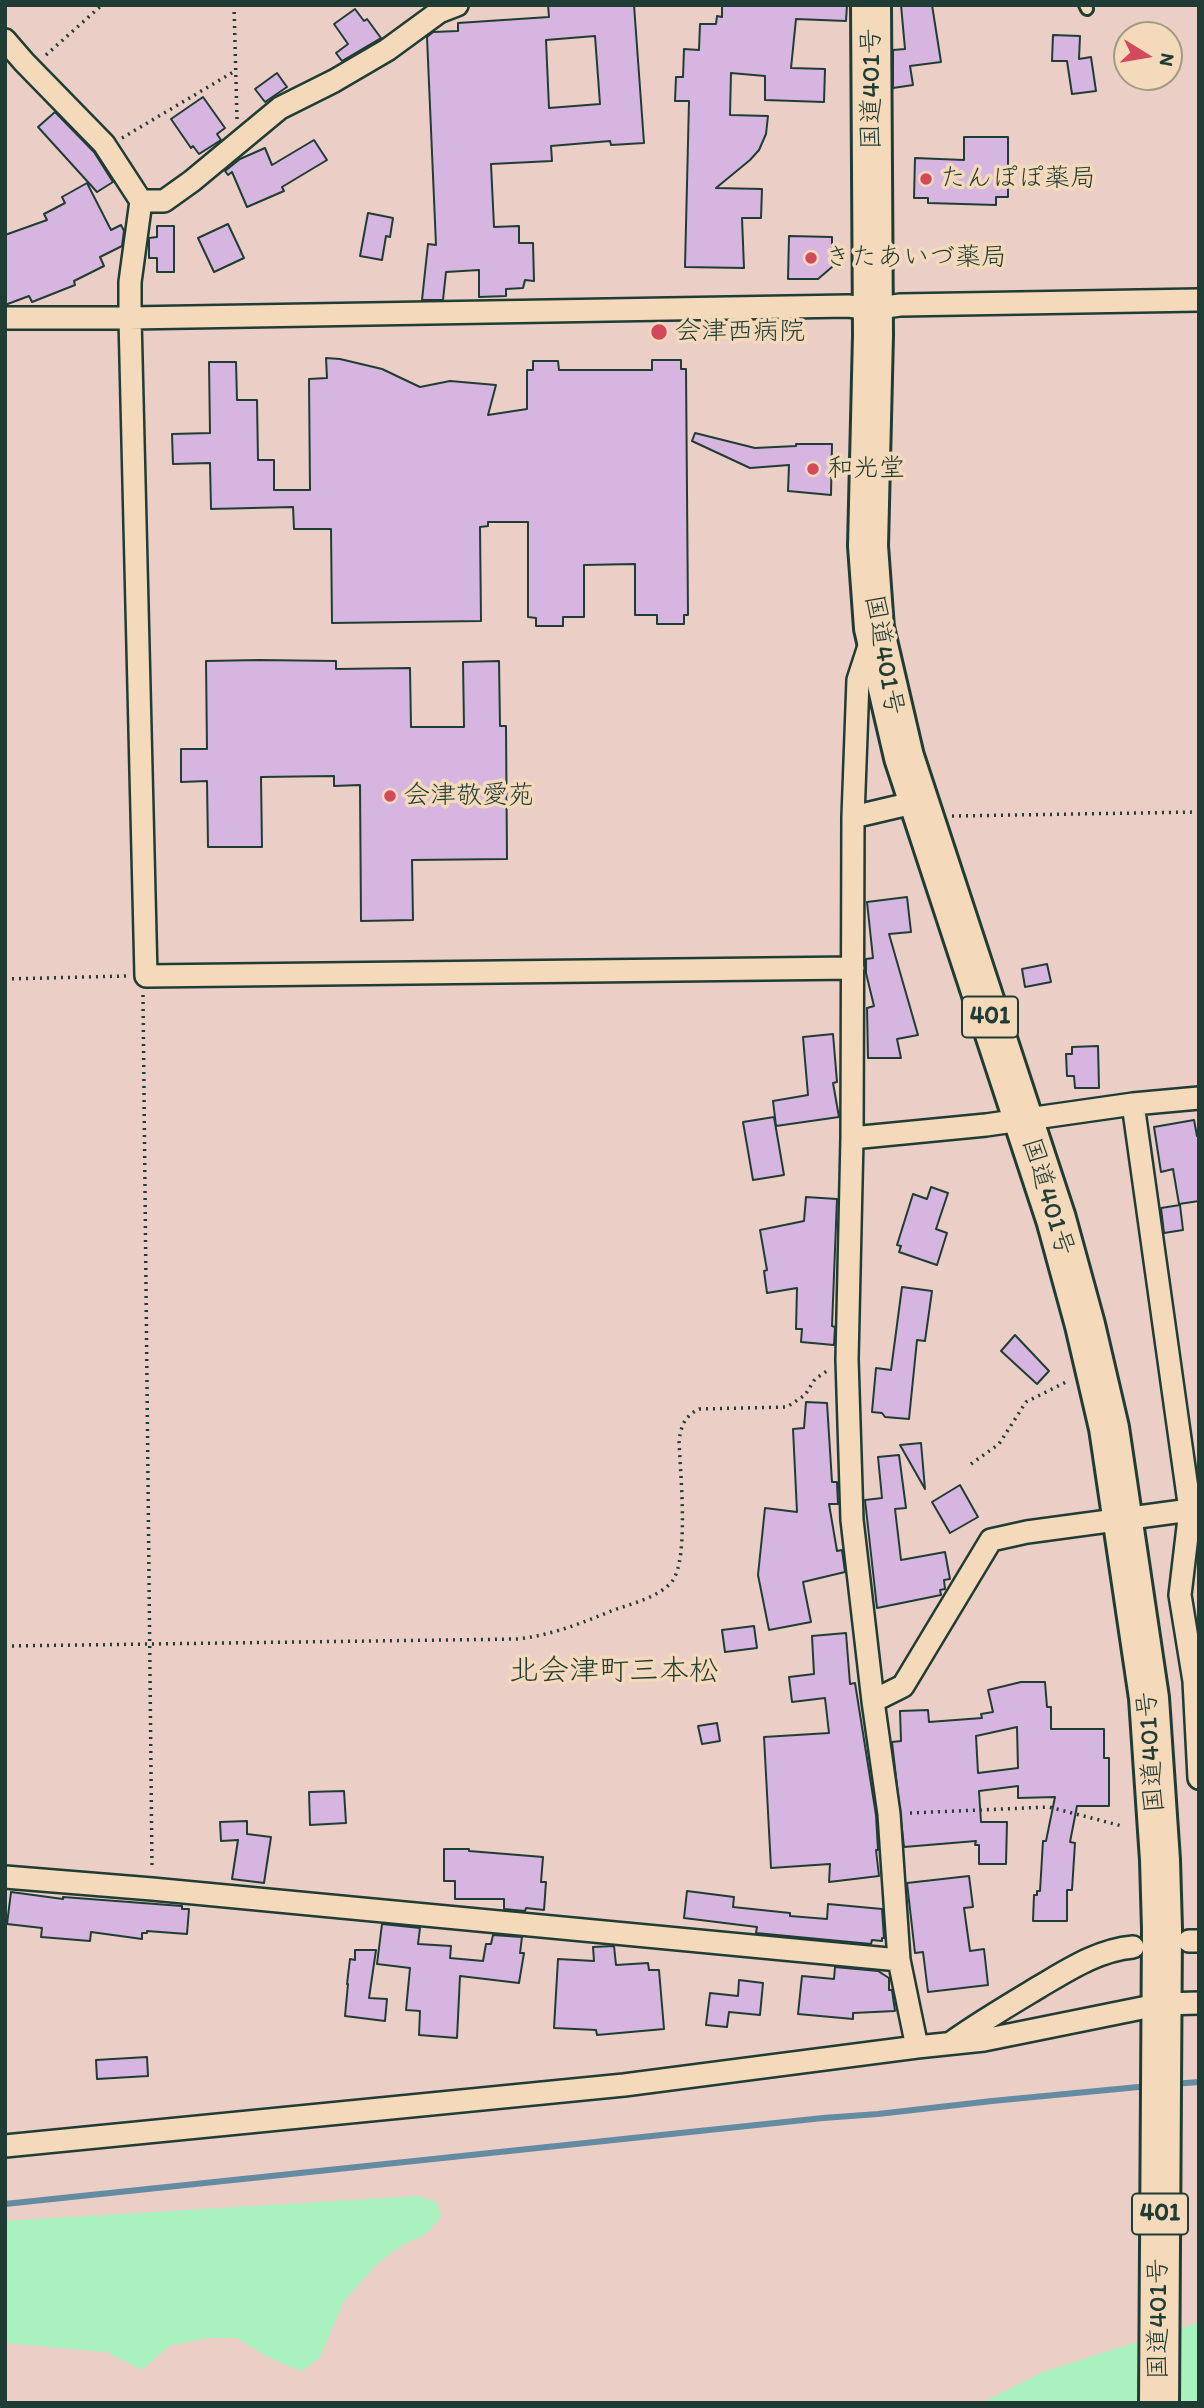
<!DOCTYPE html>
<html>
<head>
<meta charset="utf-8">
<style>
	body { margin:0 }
	#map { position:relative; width:1204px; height:2408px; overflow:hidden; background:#ebcec5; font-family:Itim,sans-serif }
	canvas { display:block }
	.frame { position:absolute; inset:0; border:7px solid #1f3d34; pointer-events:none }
	.north { position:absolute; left:1113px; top:21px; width:70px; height:70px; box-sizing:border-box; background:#f4d9ba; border:2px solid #9f9b84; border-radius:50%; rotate:101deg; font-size:19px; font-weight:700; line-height:28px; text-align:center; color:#1f3d34 }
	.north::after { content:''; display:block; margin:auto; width:24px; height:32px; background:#d1495b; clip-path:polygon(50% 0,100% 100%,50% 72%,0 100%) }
</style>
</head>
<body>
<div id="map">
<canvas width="1204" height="2408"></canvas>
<div class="frame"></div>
<div class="north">N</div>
</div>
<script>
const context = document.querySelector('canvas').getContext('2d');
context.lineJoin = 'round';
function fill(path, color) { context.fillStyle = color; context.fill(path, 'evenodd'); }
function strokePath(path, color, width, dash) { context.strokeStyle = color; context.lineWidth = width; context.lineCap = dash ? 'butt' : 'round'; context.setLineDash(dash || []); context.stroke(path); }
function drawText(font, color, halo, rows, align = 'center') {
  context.font = font + ' Itim,"Klee One",sans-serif'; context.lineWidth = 7; context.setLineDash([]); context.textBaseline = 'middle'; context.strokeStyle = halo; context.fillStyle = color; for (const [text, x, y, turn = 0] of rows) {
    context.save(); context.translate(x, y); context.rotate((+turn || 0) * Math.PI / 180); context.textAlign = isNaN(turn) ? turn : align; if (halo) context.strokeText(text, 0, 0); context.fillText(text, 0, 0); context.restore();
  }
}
const green = new Path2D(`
	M418,2196L437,2202L441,2217L426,2234L401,2246L377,2264L344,2301L319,2359L301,2371L270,2358L236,2338H207L169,2346L142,2370L106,2352L5,2343V2221Z
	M1199,2322V2403H981L1043,2372Z`);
const stream = new Path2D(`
	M1173,2084L1199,2082
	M5,2204L823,2118L878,2114L992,2101L1149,2086`);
const building = new Path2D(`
	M548,5H634L644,143L611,145L610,141L551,146L552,161L491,164L494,227L519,226V243H533L534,281L525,280L523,288L506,289V296L479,297V270L446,272L443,300H422L428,244L436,245L427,37L433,32L458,31V23L549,17ZM595,36L600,104L549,108L546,40Z
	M722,5H847L846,21L796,19L791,68L825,69L824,102L765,100V76L731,73L730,115L768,116L766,134L759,150L750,160L716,188L762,189L761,218H742L744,268L685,267L689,101H675L676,77H683L684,49L699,50L700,24H716L717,16L722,17Z
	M901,5H932L941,62L910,66L913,85L893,88V50L905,49Z
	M355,9L364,21L367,19L381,38L342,61L336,53L348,44L334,24Z
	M1053,35L1080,36L1079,59L1091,57L1096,91L1072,94L1067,61H1052Z
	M277,73L287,87L265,102L255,89Z
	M203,97L225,128L217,134L221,140L199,154L193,146L191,148L171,119Z
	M55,112L94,152L113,182L97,192L38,127Z
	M964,137H1008V197H996V205L928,203V198H914L915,158L964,160Z
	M314,140L327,160L282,187L284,191L247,207L232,172L228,175L225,171L240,159L265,148L272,165Z
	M87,183L111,230L121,225L124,231L122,246L100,257L104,266L74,281L75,285L32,302L29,296L5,305V235L47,220L44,214L65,203L62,197Z
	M368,213L393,218L390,237L386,236L382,260L360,256Z
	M228,224L244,258L214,272L198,238Z
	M157,226H174V272H157V258H149V238L157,237Z
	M789,236L832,237V267L818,279H788Z
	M326,358L340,359L382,369L420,387L450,381L496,385L488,415L527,409V370H533V361H558L559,370H652V360H681V369H686L688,615H684V624H657V615H635V564L584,565V617H563V626H536V618L528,617V522H488V526L480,527L481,621L332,623L331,529H294L293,507L211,509L210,463L173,464L172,434L210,433L209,362H236L237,400H257L258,460H274V490H310L309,379L327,378Z
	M695,433L755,448L796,446V444H832L831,495L788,491L789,465L750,468L692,441Z
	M259,660L336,661V669L410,668L411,727H464L463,662L499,661L500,726H506L507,859L412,860L413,920L361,921L360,785L334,786V776L261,777L262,847H208L207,781L181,782V749H207L206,661Z
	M907,897L911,932L889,934L918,1035L897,1039L901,1058H868L867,1008L874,1006L866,973V959L873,958L867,902Z
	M1047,964L1051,982L1025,987L1022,969Z
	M833,1034L837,1082L833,1083L839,1117L776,1126L773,1101L808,1095L803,1037Z
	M1098,1046L1099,1088H1075L1074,1076H1067L1066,1054H1072V1047Z
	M774,1117L784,1175L753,1180L743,1122Z
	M1194,1120L1197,1136H1199V1201L1179,1204L1173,1169L1161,1172L1154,1127Z
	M931,1187L948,1193L936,1229L947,1233L937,1265L899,1252L901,1246L897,1245L913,1194L927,1199Z
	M806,1197L837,1199L832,1326L835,1327L834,1345L801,1342L802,1329H796L797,1288L767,1293L764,1271L767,1270L760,1230L804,1221Z
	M1180,1205L1183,1230L1164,1233L1161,1208Z
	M902,1287L932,1291L925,1341L917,1340L909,1419L885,1417L882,1413L872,1412L876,1368L891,1370Z
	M1015,1335L1049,1371L1037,1384L1001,1351Z
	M806,1402L827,1403L832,1482H837L838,1504H829L837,1551L842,1550L845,1572L803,1582L811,1622L769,1630L758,1575L765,1508L797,1512L793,1429L804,1428Z
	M921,1443L925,1489L900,1445Z
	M899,1455L906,1508L895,1509L901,1560L945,1552L950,1579L944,1580L945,1589L940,1590L941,1595L877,1608L865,1500L882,1498L878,1457Z
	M960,1485L978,1517L950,1533L932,1502Z
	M754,1626L757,1648L725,1652L722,1630Z
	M846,1633L850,1684L855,1683L876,1815L878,1850H876L879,1876L829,1882L830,1864L771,1868L764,1737L829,1733L825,1698L792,1702L789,1677L814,1674L812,1636Z
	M1021,1682H1045L1047,1707H1051V1729H1104V1758H1109V1806H1077L1070,1842L1075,1843L1072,1890H1067V1921H1033L1034,1895H1037V1891H1040L1043,1841H1046L1055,1797L1018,1798V1786L979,1791L981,1822H1007L1006,1864H979V1845H975L976,1841L904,1847L892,1742L901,1741L900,1711L928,1710L929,1722L982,1718L981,1714L993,1712L988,1690ZM1017,1727L1018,1768L978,1773L976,1736Z
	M717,1723L720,1741L702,1744L698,1726Z
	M344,1791L346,1823L310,1825L309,1792Z
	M247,1821V1834L271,1837L264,1883L232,1879L238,1840L221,1841L220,1822Z
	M444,1849H469V1851L543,1857L541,1882H546L544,1910L526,1908L525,1911L504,1909V1899H455V1881H444Z
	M969,1876L973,1907L964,1908L970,1951L984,1949L988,1985L928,1992L923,1952L915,1953L907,1883Z
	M687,1891L734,1897L733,1907L790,1913V1916L827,1919L828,1904L882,1909L884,1938H882V1941L872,1940L871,1944L756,1933L757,1927L684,1918Z
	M11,1892L63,1899V1897L182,1906V1909H189L187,1934L147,1931V1933H142V1939L91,1932L90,1941L41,1937L42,1928L7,1924Z
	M382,1924L420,1928L418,1944L451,1946L450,1958L483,1961L486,1944H491L493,1935L522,1937L520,1953H524L519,1983L460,1976L457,2038L419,2035L420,2011L406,2010L410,1968L377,1964Z
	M614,1946L616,1965L648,1963L649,1970H659L664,2029L597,2035L596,2030L554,2028L558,1959L594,1961L593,1947Z
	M355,1950H376L369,1998L387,1999L385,2021L345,2016L348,1984H347L350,1959L355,1960Z
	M835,1967L878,1971L889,1978V1990H892L895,2011L853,2013V2019L798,2014L802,1976L834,1979Z
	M739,1980L763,1983L760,2015L729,2012L727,2027L706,2025L710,1993L738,1996Z
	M147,2057L148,2076L97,2079L96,2060Z`);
const path = new Path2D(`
	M234,5L237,119
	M46,55L102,5
	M122,138L235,71
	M952,816L1199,812
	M5,979L126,976
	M143,995L152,1869
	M971,1464L999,1444L1026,1402L1068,1381
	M5,1646L518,1639C551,1635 580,1624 611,1611C630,1604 661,1597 673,1580C689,1556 680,1471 679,1440C682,1424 684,1417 699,1409L787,1407L805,1395L815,1379L827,1371
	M910,1813L1049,1807L1122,1826`);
const lane = new Path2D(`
	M1085,5L1087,9`);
const street = new Path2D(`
	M457,5L439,12L387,50L334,81L280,108L192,181L164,201H141L130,282V318L848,306L872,309L900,305L1199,300
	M5,40L24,62L104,144L141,201
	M5,318H130L146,976L853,968
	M853,817L917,802
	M852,1138L986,1125L1133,1104L1199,1098
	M1199,1509L1190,1510L1180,1595L1194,1681L1199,1778
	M873,1701L903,1686L991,1540L1027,1532L1190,1510L1133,1104
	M5,1877L152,1889L899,1960L889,1814L873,1701L852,1520L847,1359L852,1138L853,817L858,680L871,640
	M1189,1941H1199
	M899,1960L917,2047
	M952,2042C980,2022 1009,2005 1039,1987C1068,1970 1098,1950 1133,1947
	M5,2146L624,2085L917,2047L984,2040L1162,2004L1199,2003`);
const highway = new Path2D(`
	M871,5L873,335L868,546L874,628L904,757L1056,1219L1085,1325L1109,1428L1149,1698L1160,1860L1162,1929L1159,2403`);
const markers = [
	[926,179,7,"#d1495b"],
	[811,258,7,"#d1495b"],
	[659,332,9,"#d1495b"],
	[813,469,7,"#d1495b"],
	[390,796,7,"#d1495b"]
];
const shields = [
	[990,1017,56],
	[1160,2214,56]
];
const shieldNames = [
	["401",990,1017],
	["401",1160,2214]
];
const streetNames = [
	["国道401号",872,89,-90],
	["国道401号",883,655,80],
	["国道401号",1047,1197,73],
	["国道401号",1152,1752,-94],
	["国道401号",1159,2319,-90]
];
const poiNames = [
	["たんぽぽ薬局",940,179],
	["きたあいづ薬局",825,258],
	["会津西病院",675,332],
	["和光堂",827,469],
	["会津敬愛苑",404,796]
];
const quarterNames = [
	["北会津町三本松",614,1672]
];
fill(green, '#a9f1bf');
strokePath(stream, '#638ba2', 6);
fill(building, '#d6b5e0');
strokePath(building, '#1f3d34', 2);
strokePath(lane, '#1f3d34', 16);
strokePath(street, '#1f3d34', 26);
strokePath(highway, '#1f3d34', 44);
strokePath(path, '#1f3d34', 3.5, [2, 5]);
strokePath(lane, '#f4d9ba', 10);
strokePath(street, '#f4d9ba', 21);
strokePath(highway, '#f4d9ba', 38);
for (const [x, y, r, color] of markers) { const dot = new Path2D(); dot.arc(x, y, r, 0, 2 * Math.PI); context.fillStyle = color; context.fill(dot); strokePath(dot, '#f4d9ba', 2.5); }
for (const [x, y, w] of shields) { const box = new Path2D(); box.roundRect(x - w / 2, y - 20.5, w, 41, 5); context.fillStyle = '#f4d9ba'; context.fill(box); strokePath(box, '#1f3d34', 2); }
drawText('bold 24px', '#1f3d34', null, shieldNames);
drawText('26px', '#1f3d34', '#f4d9ba', streetNames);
drawText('26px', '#1f3d34', '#f4d9ba', poiNames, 'left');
drawText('30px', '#1f3d34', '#f4d9ba', quarterNames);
</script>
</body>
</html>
